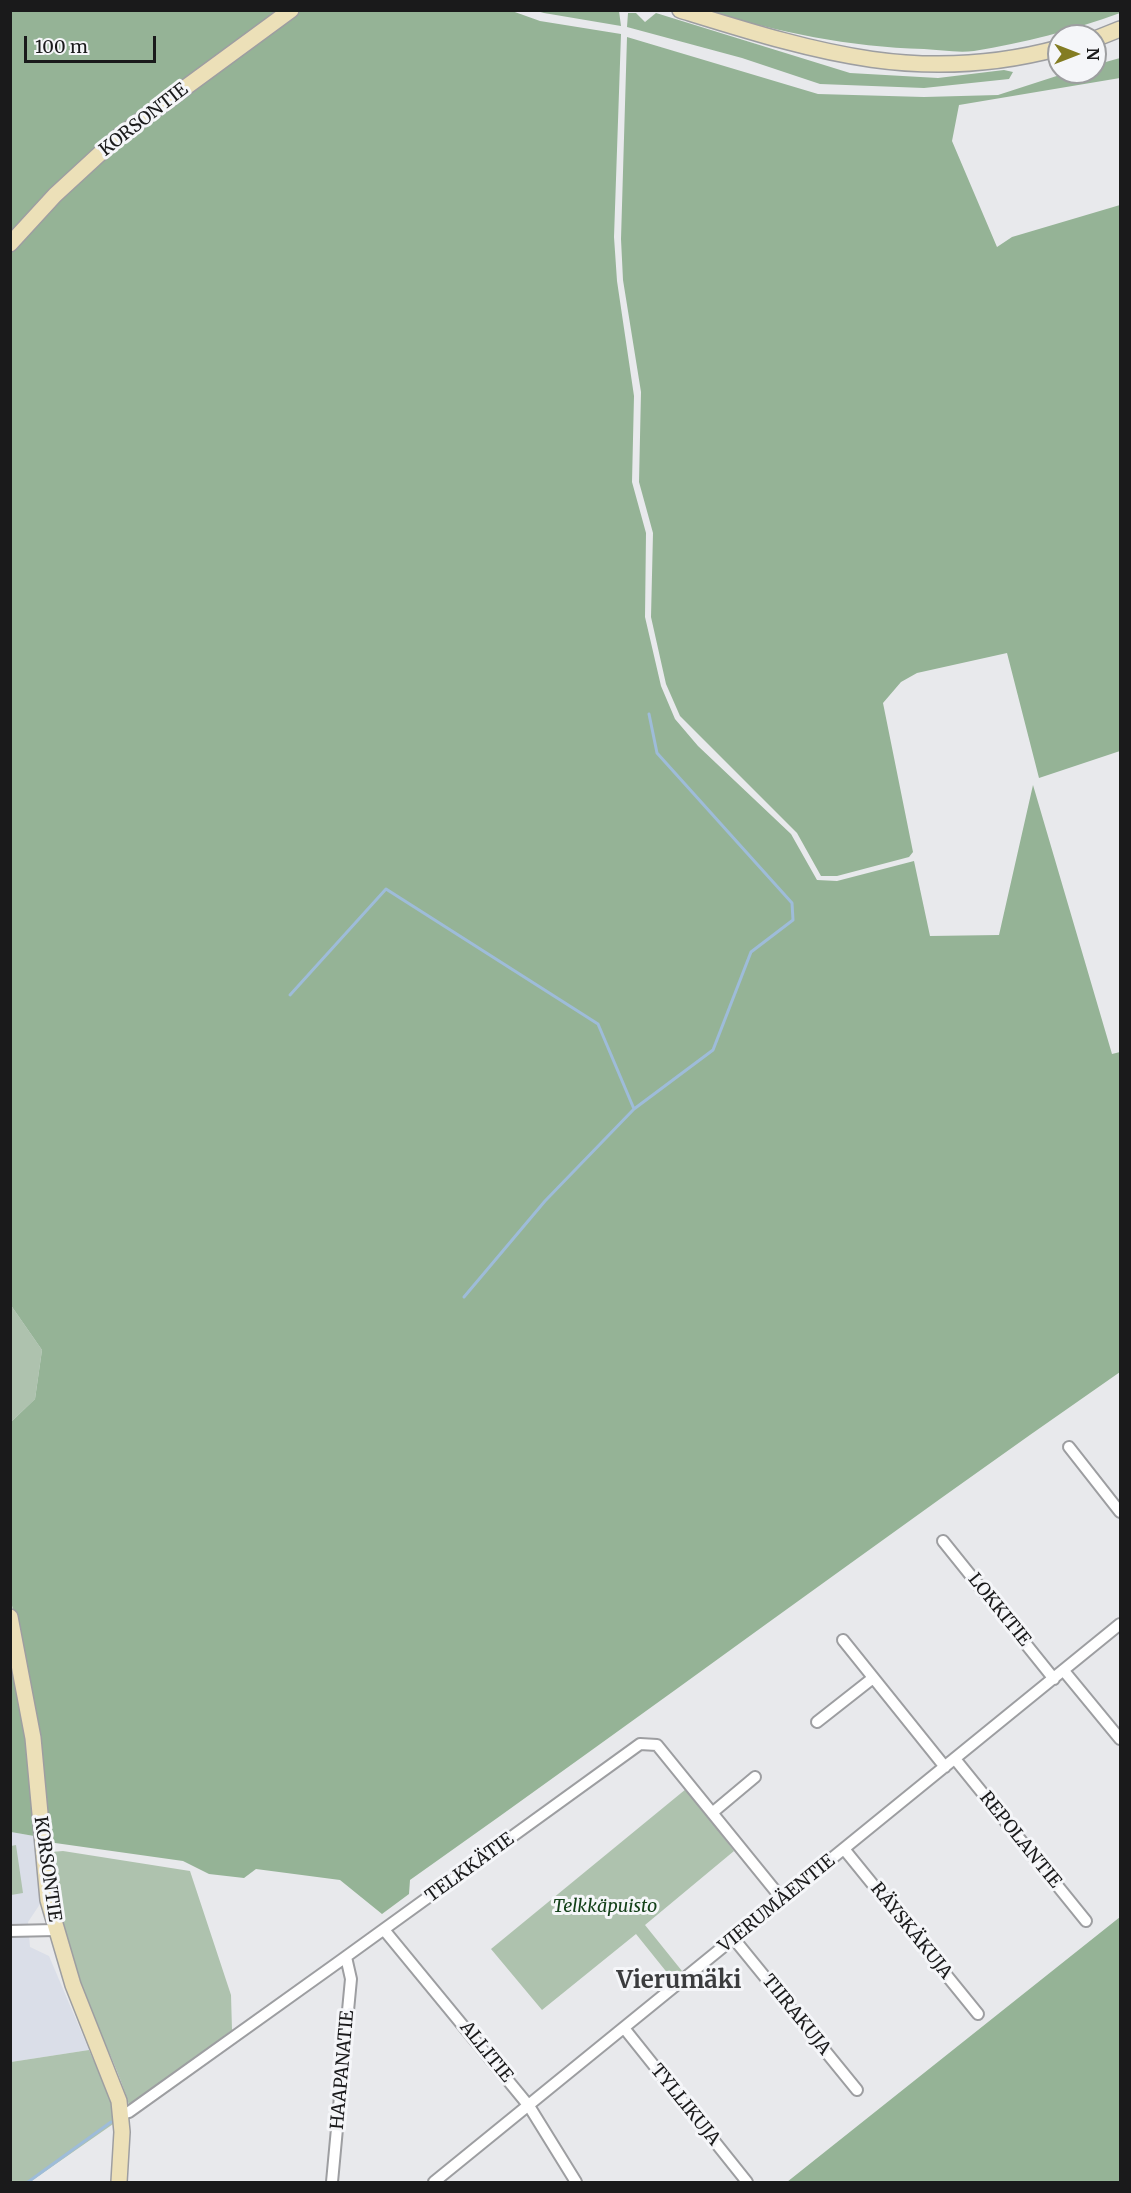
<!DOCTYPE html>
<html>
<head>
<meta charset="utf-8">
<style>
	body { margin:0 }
	#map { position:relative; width:1131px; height:2193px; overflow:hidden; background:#e8e9ec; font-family:Merriweather,serif }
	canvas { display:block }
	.frame { position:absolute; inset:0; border:12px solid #1a1a1b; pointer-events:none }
	.north { position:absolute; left:1047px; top:24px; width:60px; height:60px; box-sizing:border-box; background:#f5f6f9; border:2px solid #9d9ea0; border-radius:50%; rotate:90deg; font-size:16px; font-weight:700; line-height:24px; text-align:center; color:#1a1a1b }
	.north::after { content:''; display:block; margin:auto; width:21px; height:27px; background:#837c22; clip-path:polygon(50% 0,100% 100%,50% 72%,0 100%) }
	.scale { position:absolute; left:24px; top:36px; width:132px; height:27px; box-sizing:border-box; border:3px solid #1a1a1b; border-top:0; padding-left:8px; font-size:18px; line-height:21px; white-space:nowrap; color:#1a1a1b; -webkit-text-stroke:4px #f5f6f9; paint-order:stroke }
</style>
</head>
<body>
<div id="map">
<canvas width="1131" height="2193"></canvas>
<div class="frame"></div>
<div class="north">N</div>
<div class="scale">100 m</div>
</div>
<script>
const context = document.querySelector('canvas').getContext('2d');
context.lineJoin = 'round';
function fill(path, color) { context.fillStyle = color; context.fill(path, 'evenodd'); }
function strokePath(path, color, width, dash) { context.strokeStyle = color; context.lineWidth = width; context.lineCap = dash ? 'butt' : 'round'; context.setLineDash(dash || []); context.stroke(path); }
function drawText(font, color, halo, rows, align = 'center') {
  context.font = font + ' Merriweather,serif'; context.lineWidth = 6; context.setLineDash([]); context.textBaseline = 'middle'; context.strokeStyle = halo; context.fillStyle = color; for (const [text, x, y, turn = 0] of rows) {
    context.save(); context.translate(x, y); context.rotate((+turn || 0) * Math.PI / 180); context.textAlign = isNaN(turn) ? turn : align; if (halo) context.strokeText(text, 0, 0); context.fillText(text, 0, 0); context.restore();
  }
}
const built = new Path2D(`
	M11,1832L34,1836L40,1904L28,1922L30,1947L49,1956L89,2050L11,2062Z`);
const green = new Path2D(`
	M10,1304L42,1350L35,1399L11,1422Z
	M686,1789L734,1851L645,1925L682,1971L673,1980L636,1934L542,2010L491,1949Z
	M16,1845L23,1893L11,1895V1846Z
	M63,1851L190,1871L231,1995L232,2030L134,2104L129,2105C111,2044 73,1988 59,1925C54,1901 52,1877 51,1852Z
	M89,2050L113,2103L116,2122L30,2182H11V2062Z`);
const forest = new Path2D(`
	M1120,10V13C1073,30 1024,43 974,51C958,53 940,50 924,49C849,47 778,32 708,11Z
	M11,11H288L117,136L11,241Z
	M294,11H512L540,21L621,34L614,237L617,281L634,396L632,482L646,533L645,617L661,686L675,719L698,746L791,834L817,880L837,881L914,861L930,936L999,935L1033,785L1112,1054L1120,1052V1372C881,1538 648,1712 410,1880L409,1894L382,1914L340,1880L256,1869L244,1878L209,1874L183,1861L48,1842L41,1756L10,1595L11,1422L35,1399L42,1350L10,1304V247L118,138Z
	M537,11H619L621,26L544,13Z
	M628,13H636L645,22L656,13L850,73L938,78L1004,70L1013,72L1009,79L924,88L820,84L742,58L627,27Z
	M627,37L818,94L924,97L998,95L1069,72H1095V65L1120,58V78L959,105L952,141L997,247L1012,237L1120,205V751L1039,778L1007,653L917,673L901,682L883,703L913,852L909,857L837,876H821L797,833L680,716L666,684L651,617L653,533L639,482L641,392L623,280L621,239Z
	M10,1653C22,1714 32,1774 34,1836L11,1832Z
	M1120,1917V2182H787Z`);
const stream = new Path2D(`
	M290,995L386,889L598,1024L634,1109
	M464,1297L545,1201L634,1109L713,1050L751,952L793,920L792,903L657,753L649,714
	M28,2182L111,2122`);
const street = new Path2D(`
	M1069,1447L1120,1512
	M943,1541L1054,1679
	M843,1640L945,1767
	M1064,1671L1120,1739
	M817,1722L873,1678
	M955,1759L1086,1921
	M712,1813L755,1777
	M844,1849L978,2014
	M10,1931L55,1930
	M385,1931L529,2106L576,2182
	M734,1939L857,2090
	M624,2028L747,2182
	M122,2114L129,2112C300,1990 470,1868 640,1744L657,1745L782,1899
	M332,2182L349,2000L351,1979L346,1957
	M434,2182L1120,1624`);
const secondary = new Path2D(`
	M680,10C813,51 919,86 1059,48
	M1095,39L1120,29
	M10,244L55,195L118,137L291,10
	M10,1617L33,1738L48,1900L73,1985L119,2101L122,2132L119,2182`);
const streetNames = [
	["KORSONTIE",144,120,-38],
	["LOKKITIE",999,1610,51],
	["REPOLANTIE",1020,1840,51],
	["TELKKÄTIE",470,1868,-36],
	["KORSONTIE",47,1869,82],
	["VIERUMÄENTIE",777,1904,-39],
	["RÄYSKÄKUJA",911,1931,51],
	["TIIRAKUJA",796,2015,51],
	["ALLITIE",486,2052,51],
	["HAAPANATIE",343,2070,-85],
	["TYLLIKUJA",685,2105,51]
];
const parkNames = [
	["Telkkäpuisto",605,1907]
];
const districtNames = [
	["Vierumäki",679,1981]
];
fill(built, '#dadee8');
fill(green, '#aec2ae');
fill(forest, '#95b396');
strokePath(stream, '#9ebcd9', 3);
strokePath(street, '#9d9ea1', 14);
strokePath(secondary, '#9d9ea1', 18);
strokePath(street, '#fff', 10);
strokePath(secondary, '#ece0b8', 15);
drawText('18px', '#1a1a1b', '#f5f6f9', streetNames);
drawText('italic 18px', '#144119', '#f5f6f9', parkNames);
drawText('bold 24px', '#3b3c3e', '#f5f6f9', districtNames);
</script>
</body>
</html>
